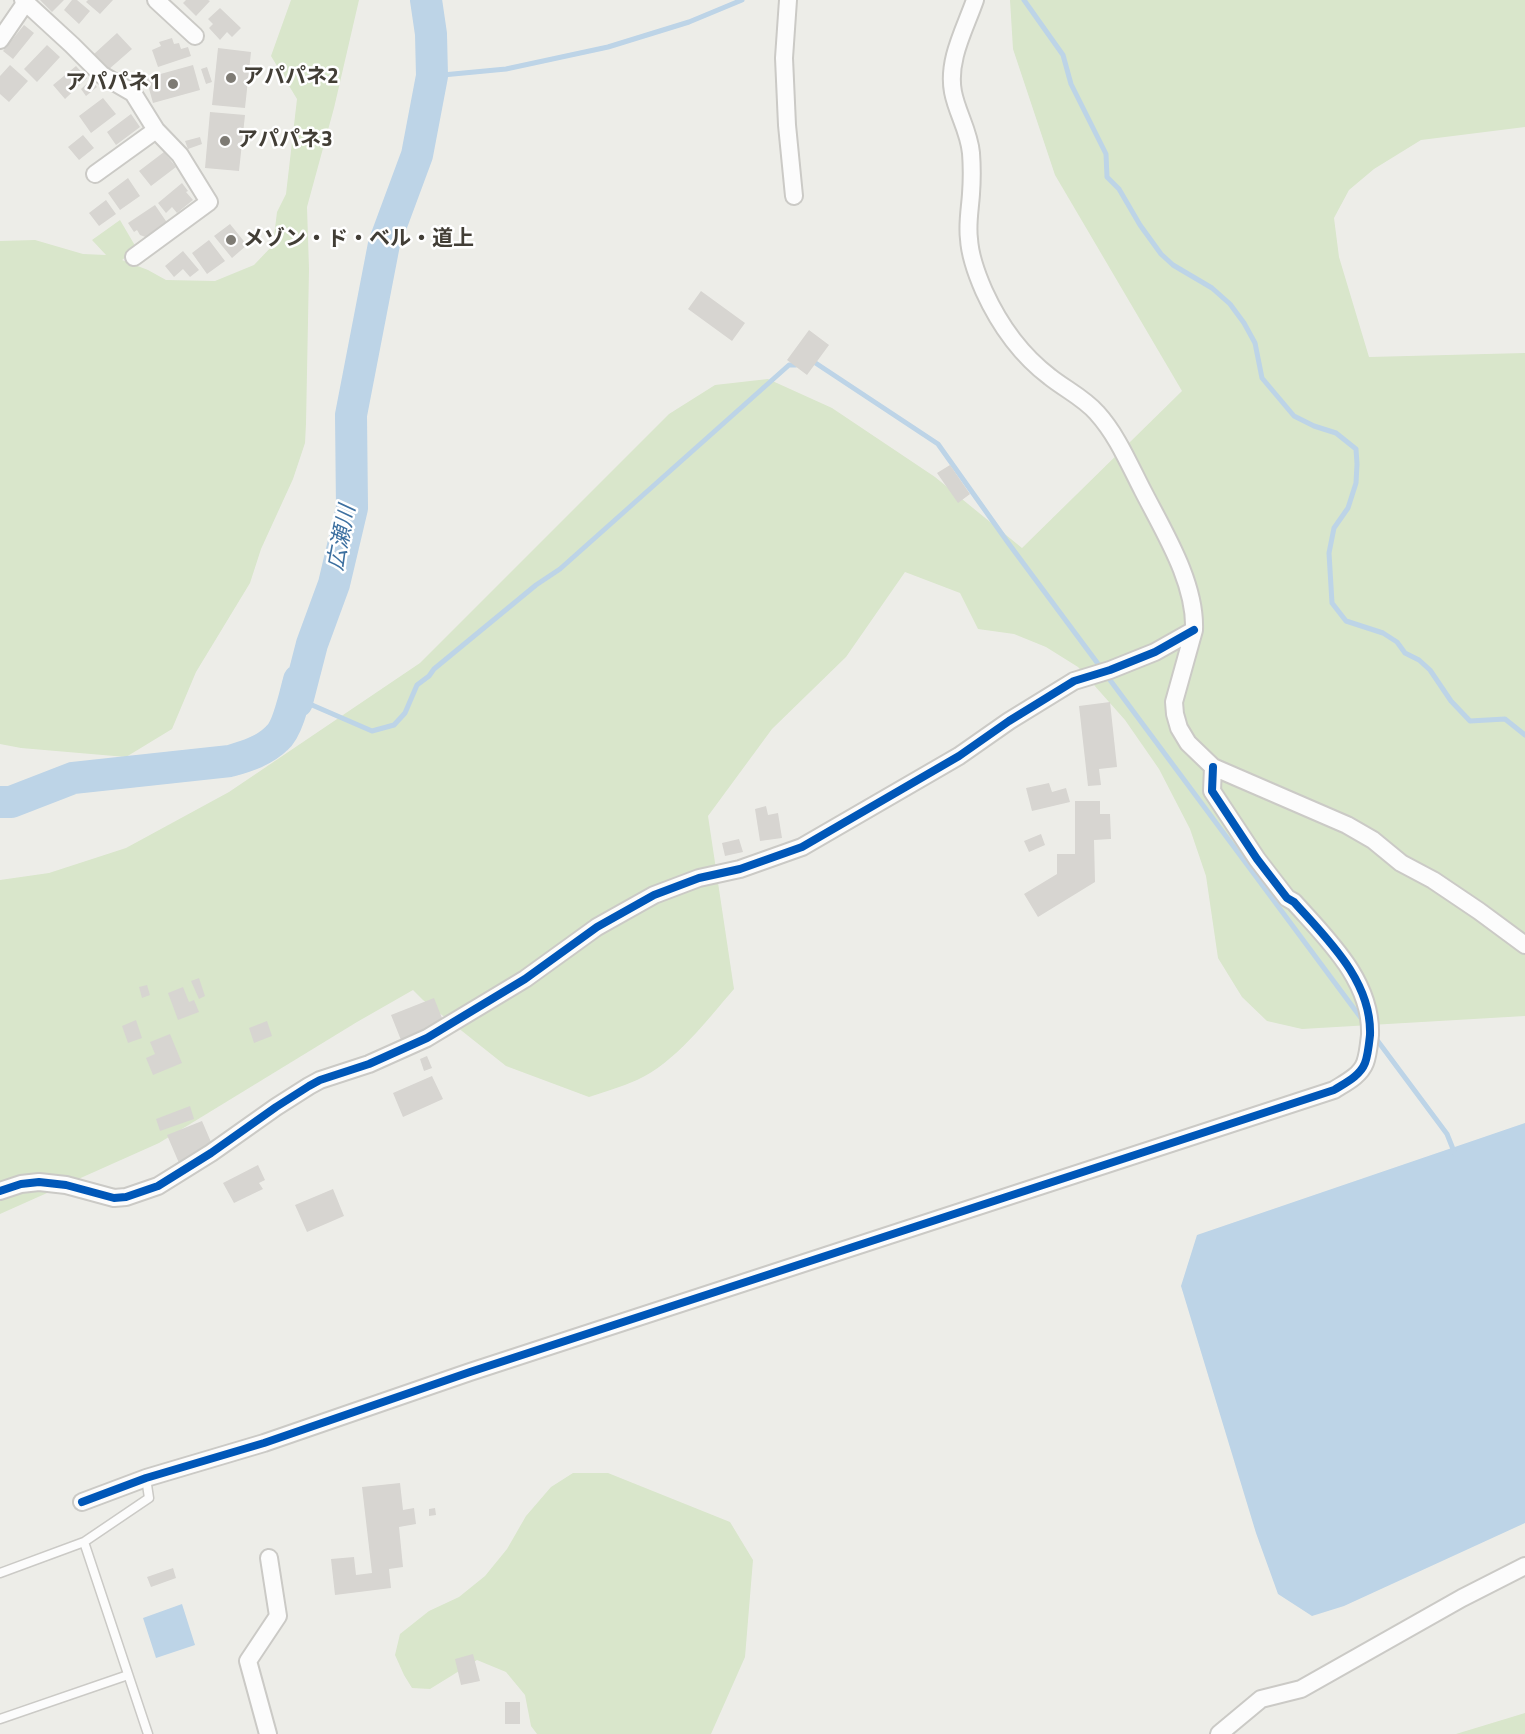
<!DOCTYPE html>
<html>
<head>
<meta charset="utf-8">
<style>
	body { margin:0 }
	canvas { display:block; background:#edede8 }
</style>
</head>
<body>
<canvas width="1525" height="1734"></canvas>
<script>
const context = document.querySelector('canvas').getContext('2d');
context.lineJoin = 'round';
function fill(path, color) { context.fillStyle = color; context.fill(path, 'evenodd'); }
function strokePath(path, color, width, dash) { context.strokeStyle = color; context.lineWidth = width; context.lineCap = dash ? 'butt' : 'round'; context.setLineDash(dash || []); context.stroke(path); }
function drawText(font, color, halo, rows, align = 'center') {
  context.font = font + ' "Titillium Web","Noto Sans JP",sans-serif'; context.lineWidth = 5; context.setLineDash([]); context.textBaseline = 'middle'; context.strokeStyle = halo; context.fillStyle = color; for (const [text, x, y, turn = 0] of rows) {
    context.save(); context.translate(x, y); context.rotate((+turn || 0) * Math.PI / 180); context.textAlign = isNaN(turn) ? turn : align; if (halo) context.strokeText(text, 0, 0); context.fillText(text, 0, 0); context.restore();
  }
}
const green = new Path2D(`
	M291,0H359L334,108L307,207L309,269L306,424L305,443L293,479L261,549L250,583L196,672L172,729L126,757L21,748L0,744V241L35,240L83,254L106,255L92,240L120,220L137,249L122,260L148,270L166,280L215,281L254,265L273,245L277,212L286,194L297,99L271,56Z
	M1010,0H1525V127L1421,140L1374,169L1349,190L1334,218L1339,257L1369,357L1525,353V1016L1302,1029L1267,1021L1242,997L1218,958L1206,876L1190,829L1159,769L1125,720L1078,667L1046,647L1014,634L978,629L960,593L905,572L846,657L772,729L708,816L734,989C707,1020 675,1063 637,1080C621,1087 604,1092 589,1097L506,1066L423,1000L413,990L357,1022L159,1143L0,1214V880L49,873L126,848L229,792L420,663L669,414L715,385L768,379L832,408L935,477L1022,548L1182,391L1055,175L1013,49Z
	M573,1473H608L730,1522L753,1560L745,1657L711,1734H537L531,1726L525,1695L506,1672L477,1660L430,1689L412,1688L404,1675L395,1655L400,1634L429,1611L459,1597L485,1576L507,1549L526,1516L551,1487Z
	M1525,1713V1734H1456Z`);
const water = new Path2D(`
	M1525,1123V1523L1344,1606L1312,1616L1278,1594L1256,1533L1181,1286L1197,1235Z
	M182,1604L195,1645L156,1658L143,1618Z`);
const stream = new Path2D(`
	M1024,0L1063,55L1071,84L1106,154L1107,177L1119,189L1140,225L1161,254L1173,265L1212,288L1230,304L1244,323L1255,343L1262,378L1294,416L1314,426L1336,433L1356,449L1357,464L1356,483L1348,508L1334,528L1329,553L1332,603L1346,621L1383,633L1397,642L1405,653L1419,660L1430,670L1451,701L1470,721L1505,719L1525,735
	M432,76L506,69L608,47L689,22L742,0
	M811,360L938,444L1009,544L1364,1022
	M297,702L312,705L372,731L394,725L405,713L417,685L429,676L434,669L536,585L560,569L789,365H796L798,361
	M1374,1036L1447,1134L1455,1154`);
const river = new Path2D(`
	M297,702L312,644L334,584L352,508L351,415L384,244L417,155L432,76L431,34L426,0
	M0,802H11L73,778L230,761C247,756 264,751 277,738C288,729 295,695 299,680`);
const building = new Path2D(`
	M40,0H64L52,12Z
	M72,0H77L90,11L79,24L64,10Z
	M88,0H113L100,14L86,2Z
	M186,0H208L210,1L196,16L183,3Z
	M220,8L241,28L232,37L227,32L220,40L209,28L213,24L208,19Z
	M24,25L34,33L13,59L3,51Z
	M117,33L132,49L108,70L94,54Z
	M172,38L174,44L179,43L181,49L188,47L191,56L158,67L152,50L161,46L159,42Z
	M47,45L60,57L37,82L24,69Z
	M218,48L251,52L245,108L212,105Z
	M10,65L28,81L9,102L0,94V76Z
	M193,65L200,90L153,103L146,78Z
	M76,66L87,78L65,99L53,85Z
	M207,67L212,82L206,84L201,69Z
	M91,80L97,87L86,96L81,89Z
	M103,98L116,114L91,133L79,116Z
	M210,112L245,115L239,171L205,168Z
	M131,114L140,127L116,145L107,132Z
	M83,135L94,148L79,160L68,147Z
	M200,137L202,144L188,149L185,141Z
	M164,152L176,167L151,186L139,171Z
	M128,178L140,196L120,210L108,193Z
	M182,183L188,191L186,192L193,200L177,213L172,207L166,213L158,203Z
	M106,200L116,214L99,226L89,213Z
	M155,205L168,224L148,238L140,235L137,230L134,232L128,223Z
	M230,224L247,245L232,258L214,236Z
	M209,240L225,261L207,274L192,253Z
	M183,251L199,270L190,277L183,269L174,277L165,266Z
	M701,291L745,323L732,341L688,309Z
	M809,330L829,345L807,375L787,360Z
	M950,465L970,494L958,503L937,473Z
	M1110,702L1117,767L1099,769L1101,785L1088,786L1079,706Z
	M1049,783L1052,792L1066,788L1070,802L1032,811L1026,788Z
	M1075,801H1100V814H1110L1111,839L1094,840L1095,882L1038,917L1024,894L1057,874V854H1075Z
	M766,806L768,815L778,813L782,838L760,841L755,809Z
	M1041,834L1045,845L1029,852L1024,841Z
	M739,839L743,852L725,856L722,843Z
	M199,978L205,996L199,999L191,981Z
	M147,985L150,995L142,998L139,987Z
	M183,987L189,1002L194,1000L199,1012L178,1020L168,993Z
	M434,998L444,1023L401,1040L391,1015Z
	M136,1020L142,1038L128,1043L122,1026Z
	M267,1021L272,1036L254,1043L249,1028Z
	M170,1034L182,1063L153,1075L146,1058L155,1054L150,1042Z
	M427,1056L432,1068L424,1071L420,1059Z
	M432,1076L443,1099L403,1117L393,1093Z
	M190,1106L194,1119L160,1131L156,1119Z
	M202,1121L214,1149L179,1163L167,1135Z
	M258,1165L265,1180L259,1183L263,1189L234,1203L223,1183Z
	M333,1189L344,1216L307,1232L295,1205Z
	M400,1483L403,1510L414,1508L416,1524L399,1527L403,1567L389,1569L391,1588L335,1595L331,1559L354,1557L356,1575L372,1573L362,1487Z
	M435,1508L436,1515L429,1516V1509Z
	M173,1568L176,1578L151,1587L147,1577Z
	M473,1654L480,1681L461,1685L455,1659Z
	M505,1702H520V1724H505Z`);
const service = new Path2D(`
	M84,1542L148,1734
	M0,1573L84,1542L149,1498L146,1478
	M0,1719L128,1675`);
const minor = new Path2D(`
	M23,0L72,45L102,75L133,93L156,130L180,155L209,202L134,257
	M156,0L195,36
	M788,0L784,58L787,125L794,196
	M975,0C965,29 947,60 953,92C957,113 969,131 971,153C972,166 972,180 971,194C970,209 967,224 969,239C970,257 977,275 984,291C999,324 1021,355 1050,377C1065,389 1084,398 1097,413C1117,435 1129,464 1143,491C1164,532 1196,583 1194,630L1174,702L1175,714L1179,728L1188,743L1213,767L1347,825L1373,840L1401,863L1433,880L1479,911L1525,945
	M0,40L26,2
	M95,174L156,130
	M0,1191L21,1184L39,1182L66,1185L114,1198L126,1197L158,1186L211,1153L276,1107L309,1086L320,1080L369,1064L427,1038L525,979L597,927L654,895L699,878L740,869L802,847L959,756L1009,721L1074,681L1110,670L1155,652L1194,630
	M82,1502L146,1478L264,1443L470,1372L1334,1090C1345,1083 1360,1076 1365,1063C1368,1055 1369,1044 1370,1035C1372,981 1327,939 1294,902L1287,898L1257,859L1212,791L1213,767
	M268,1734L248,1661L278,1616L269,1558
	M1219,1734L1261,1699L1301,1689L1462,1598L1525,1566`);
const cycleway = new Path2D(`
	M0,1191L21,1184L39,1182L66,1185L114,1198L126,1197L158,1186L211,1153L276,1107L309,1086L320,1080L369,1064L427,1038L525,979L597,927L654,895L699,878L740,869L802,847L959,756L1009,721L1074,681L1110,670L1155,652L1194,630
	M82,1502L146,1478L264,1443L470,1372L1334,1090C1345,1083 1360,1076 1365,1063C1368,1055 1369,1044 1370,1035C1372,981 1327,939 1294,902L1287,898L1257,859L1212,791L1213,767`);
const markers = [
	[231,78,6,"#7e7b74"],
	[173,84,6,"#7e7b74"],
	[225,141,6,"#7e7b74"],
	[231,240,6,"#7e7b74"]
];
const poiNames = [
	["アパパネ2",243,78],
	["アパパネ1",161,84,"right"],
	["アパパネ3",237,141],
	["メゾン・ド・ベル・道上",243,240]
];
const waterNames = [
	["広瀬川",343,538,-79]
];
fill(green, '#d9e6cb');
fill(water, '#bdd4e7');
strokePath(stream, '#bdd4e7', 5);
strokePath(river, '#bdd4e7', 32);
fill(building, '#d7d5d1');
strokePath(service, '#cbcac6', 11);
strokePath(minor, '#cbcac6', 20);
strokePath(service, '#fcfcfc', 8);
strokePath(minor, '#fcfcfc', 16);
strokePath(cycleway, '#0057b8', 8);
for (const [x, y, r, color] of markers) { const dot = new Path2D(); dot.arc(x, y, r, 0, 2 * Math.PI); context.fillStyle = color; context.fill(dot); strokePath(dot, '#fff', 2); }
drawText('bold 21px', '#423e36', '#fff', poiNames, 'left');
drawText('italic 22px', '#3d70a0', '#fff', waterNames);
</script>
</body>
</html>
